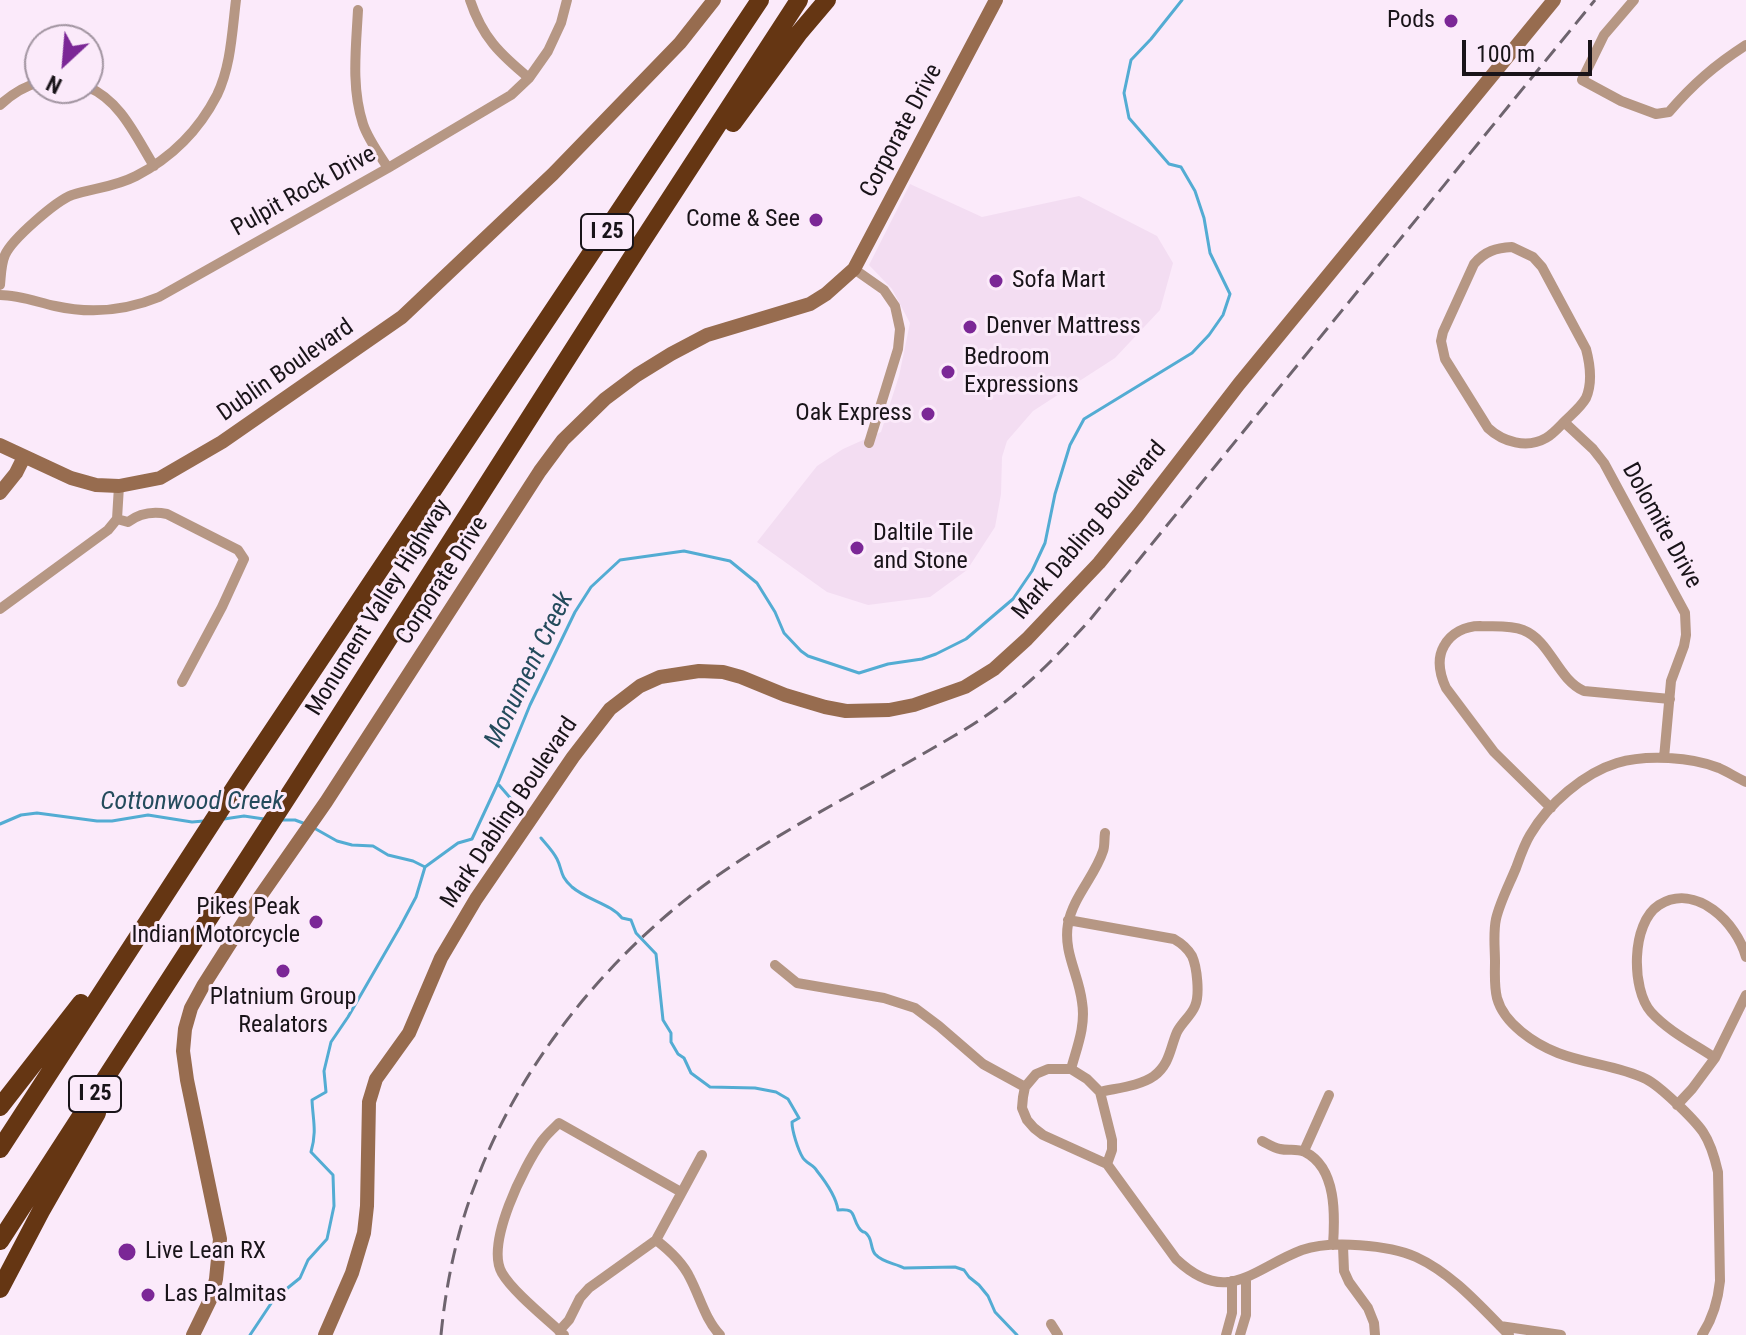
<!DOCTYPE html>
<html>
<head>
<meta charset="utf-8">
<style>
	body { margin:0 }
	#map { position:relative; width:1746px; height:1335px; overflow:hidden; background:#fbeafa; font-family:"Roboto Condensed",sans-serif }
	canvas { display:block }
	.north { position:absolute; left:24px; top:24px; width:80px; height:80px; box-sizing:border-box; background:#fbeafa; border:2px solid #a194a0; border-radius:50%; rotate:206deg; font-size:22px; font-weight:700; line-height:32px; text-align:center; color:#191419 }
	.north::after { content:''; display:block; margin:auto; width:28px; height:36px; background:#7b2796; clip-path:polygon(50% 0,100% 100%,50% 72%,0 100%) }
	.scale { position:absolute; left:1462px; top:40px; width:130px; height:36px; box-sizing:border-box; border:4px solid #191419; border-top:0; padding-left:10px; font-size:24px; line-height:28px; white-space:nowrap; color:#191419; -webkit-text-stroke:6px #fbeafa; paint-order:stroke }
</style>
</head>
<body>
<div id="map">
<canvas width="1746" height="1335"></canvas>
<div class="north">N</div>
<div class="scale">100 m</div>
</div>
<script>
const context = document.querySelector('canvas').getContext('2d');
context.lineJoin = 'round';
function fill(path, color) { context.fillStyle = color; context.fill(path, 'evenodd'); }
function strokePath(path, color, width, dash) { context.strokeStyle = color; context.lineWidth = width; context.lineCap = dash ? 'butt' : 'round'; context.setLineDash(dash || []); context.stroke(path); }
function drawText(font, color, halo, rows, align = 'center') {
  context.font = font + ' "Roboto Condensed",sans-serif'; context.lineWidth = 6; context.setLineDash([]); context.textBaseline = 'middle'; context.strokeStyle = halo; context.fillStyle = color; for (const [text, x, y, turn = 0] of rows) {
    context.save(); context.translate(x, y); context.rotate((+turn || 0) * Math.PI / 180); context.textAlign = isNaN(turn) ? turn : align; if (halo) context.strokeText(text, 0, 0); context.fillText(text, 0, 0); context.restore();
  }
}
const built = new Path2D(`
	M910,184L982,217L1079,196L1157,236L1173,263L1160,310L1115,358L1033,411L1007,441L1002,457L1001,494L995,527L967,570L930,597L868,605L827,592L757,542L817,466L843,449L881,432L899,376L910,323L892,289L869,265Z`);
const stream = new Path2D(`
	M499,785L512,800
	M224,819L244,816L264,819
	M279,820H295L303,823
	M0,824L21,815L37,813L97,821H112L148,815L192,822L204,821
	M314,828L337,841L352,845L373,846L388,855L413,861L425,867
	M541,838C546,844 553,851 557,859C563,871 559,875 572,887C587,900 611,904 622,918L631,920L636,933L656,954L663,1020L671,1033V1042L678,1054L684,1058L691,1073L710,1087L755,1088L776,1092L788,1099L799,1118L792,1122C792,1131 798,1150 803,1158C806,1163 814,1165 817,1171C825,1181 836,1196 838,1210C857,1208 851,1216 859,1228C865,1236 863,1228 869,1237C872,1242 871,1249 875,1254C883,1263 895,1263 904,1268L955,1267L964,1270L969,1277L979,1285L988,1296L995,1312L1017,1335
	M250,1335L274,1299L300,1278L308,1260L327,1239L334,1206L333,1175L311,1152C317,1131 313,1121 312,1100L326,1092L324,1071L331,1042L348,1017L400,927L416,897L425,867L458,843L472,839L498,783L530,705L575,612L591,587L620,560L684,551L730,561L757,583L775,612L784,633L801,651L808,656L859,673L888,664L922,659L936,654L966,639L1013,599L1032,571L1045,543L1055,494L1070,445L1084,419L1192,353L1209,335L1223,315L1230,294L1210,253L1204,218L1195,191L1181,167L1169,164L1129,118L1124,93L1131,60L1151,39L1182,0`);
const street = new Path2D(`
	M470,0C482,37 500,54 529,78
	M1634,0L1604,35L1582,80L1621,101L1656,114L1669,112C1693,84 1715,65 1746,45
	M358,10C356,48 351,87 363,124C368,139 379,154 388,168
	M88,87C121,101 136,137 154,166
	M0,105C12,94 24,86 40,82
	M1512,247L1533,257L1542,267L1586,349C1590,364 1593,382 1586,398C1581,407 1572,414 1565,421C1559,427 1553,434 1546,438C1527,449 1503,442 1488,428L1445,359L1441,341L1443,332L1474,264C1485,251 1496,248 1512,247Z
	M854,269L884,290L895,306L900,329L898,349L869,443
	M0,285C1,275 1,264 5,255C12,239 56,201 72,195C94,188 115,187 136,176C171,158 199,130 217,95C231,66 232,32 236,0
	M0,295C19,295 37,302 55,306C91,314 125,311 159,297L388,168L511,95L529,78L548,51L561,23L567,0
	M1564,422L1593,449L1604,463L1685,613L1686,635L1684,646L1671,681L1664,758
	M117,519L128,522C140,513 152,511 167,514L238,550L244,559L222,607L182,682
	M0,609L108,530L117,519L119,486
	M1551,808L1494,752L1446,688C1440,675 1436,660 1444,646C1451,633 1465,626 1480,626C1493,627 1510,625 1523,630C1551,641 1557,679 1584,691L1670,699
	M1068,920L1174,939C1181,943 1188,949 1192,956C1197,967 1200,995 1195,1006C1191,1016 1182,1022 1177,1032C1170,1048 1170,1064 1154,1076C1140,1086 1117,1088 1100,1092
	M775,965L797,983L884,998L915,1008L939,1026L983,1064L1025,1087
	M1715,1058C1694,1044 1668,1031 1651,1012C1631,989 1631,923 1659,905C1696,882 1737,923 1746,957
	M1071,1069C1077,1047 1086,1026 1082,1002C1079,975 1063,952 1068,924C1073,897 1095,876 1103,851C1105,846 1104,839 1105,833
	M1677,1105L1692,1089L1715,1058L1746,995
	M1262,1141C1268,1144 1274,1148 1280,1149C1289,1151 1296,1148 1305,1152C1337,1168 1335,1216 1333,1245
	M1304,1151L1329,1095
	M1107,1164L1112,1150V1140L1100,1092L1087,1079L1071,1069H1048L1036,1074L1025,1087L1023,1097L1022,1108L1027,1120L1034,1128L1043,1135L1107,1164L1176,1259C1227,1307 1252,1269 1302,1250C1331,1240 1389,1245 1416,1257C1453,1274 1481,1307 1509,1335
	M656,1240C669,1250 683,1263 690,1278C700,1297 705,1319 720,1335
	M1343,1246L1344,1271L1349,1282L1368,1308L1374,1323L1375,1335
	M1051,1324L1058,1335
	M1500,1326L1561,1335
	M559,1331L569,1320L580,1298L589,1288L656,1240L702,1155
	M564,1335C547,1319 513,1292 502,1273C485,1244 524,1166 542,1141C547,1134 554,1128 559,1123L681,1192
	M1226,1335L1232,1313V1281
	M1240,1335L1246,1315V1278
	M1702,1335C1713,1318 1718,1301 1720,1281L1718,1172C1715,1159 1711,1144 1703,1132C1694,1119 1660,1086 1646,1079C1619,1066 1586,1064 1558,1053C1535,1044 1504,1024 1497,998C1494,986 1495,973 1495,962C1495,948 1493,933 1496,919C1500,902 1509,885 1516,868C1520,857 1524,845 1530,835C1548,804 1584,773 1617,763C1646,754 1692,757 1719,768C1728,772 1737,778 1746,782`);
const secondary = new Path2D(`
	M0,445L71,478L96,485L119,486L160,478L222,442L402,317L553,174L680,43L714,0
	M0,493L16,473L24,457
	M193,1335L212,1296L216,1279L220,1239L187,1080L183,1051L185,1029L191,1008L203,986L259,898L326,802L540,471L563,440L605,399L637,375L671,354L707,335L810,304L826,294L854,269L996,0
	M325,1335L352,1273L364,1233L367,1206L369,1102L376,1079L409,1033L441,958L476,899L573,757L610,709L640,686L660,677L699,671L723,672L741,677L785,695L825,707L846,711L889,710L914,705L965,687L994,669L1027,639L1099,563L1138,515L1239,384L1554,0`);
const highway = new Path2D(`
	M733,123L799,33L827,0
	M0,1107L81,1003
	M0,1149L241,778L760,0
	M0,1241L296,784L639,246L799,0
	M0,1289L41,1211L97,1113`);
const rail = new Path2D(`
	M441,1335C446,1283 457,1231 476,1182C523,1054 623,937 736,863C793,825 855,793 914,759C947,740 982,721 1011,697C1040,674 1064,648 1089,621L1595,0`);
const markers = [
	[1451,21,8,"#7b2796"],
	[816,220,8,"#7b2796"],
	[996,281,8,"#7b2796"],
	[970,327,8,"#7b2796"],
	[948,372,8,"#7b2796"],
	[928,414,8,"#7b2796"],
	[857,548,8,"#7b2796"],
	[316,922,8,"#7b2796"],
	[283,971,8,"#7b2796"],
	[127,1252,10,"#7b2796"],
	[148,1295,8,"#7b2796"]
];
const shields = [
	[607,232,52],
	[95,1094,52]
];
const shieldNames = [
	["I 25",607,232],
	["I 25",95,1094]
];
const poiNames = [
	["Pods",1435,21,"right"],
	["Come & See",800,220,"right"],
	["Sofa Mart",1012,281],
	["Denver Mattress",986,327],
	["Bedroom",964,358],
	["Expressions",964,386],
	["Oak Express",912,414,"right"],
	["Daltile Tile",873,534],
	["and Stone",873,562],
	["Pikes Peak",300,908,"right"],
	["Indian Motorcycle",300,936,"right"],
	["Platnium Group",283,998,"center"],
	["Realators",283,1026,"center"],
	["Live Lean RX",145,1252],
	["Las Palmitas",164,1295]
];
const streetNames = [
	["Corporate Drive",902,131,-62],
	["Pulpit Rock Drive",304,192,-29],
	["Dublin Boulevard",286,371,-35],
	["Dolomite Drive",1661,526,61],
	["Mark Dabling Boulevard",1090,531,-50],
	["Corporate Drive",443,581,-57],
	["Monument Valley Highway",379,608,-58],
	["Mark Dabling Boulevard",510,813,-56]
];
const waterNames = [
	["Monument Creek",530,670,-64],
	["Cottonwood Creek",192,802]
];
fill(built, '#f3ddf2');
strokePath(stream, '#53acd3', 3);
strokePath(street, '#b69784', 10);
strokePath(secondary, '#976c4f', 14);
strokePath(highway, '#653613', 18);
strokePath(rail, '#6e646e', 3, [16, 8]);
for (const [x, y, r, color] of markers) { const dot = new Path2D(); dot.arc(x, y, r, 0, 2 * Math.PI); context.fillStyle = color; context.fill(dot); strokePath(dot, '#fbeafa', 3); }
for (const [x, y, w] of shields) { const box = new Path2D(); box.roundRect(x - w / 2, y - 18, w, 36, 6); context.fillStyle = '#fbeafa'; context.fill(box); strokePath(box, '#191419', 2); }
drawText('bold 22px', '#191419', null, shieldNames);
drawText('24px', '#191419', '#fbeafa', poiNames, 'left');
drawText('24px', '#191419', '#fbeafa', streetNames);
drawText('italic 26px', '#244b5c', '#fbeafa', waterNames);
</script>
</body>
</html>
